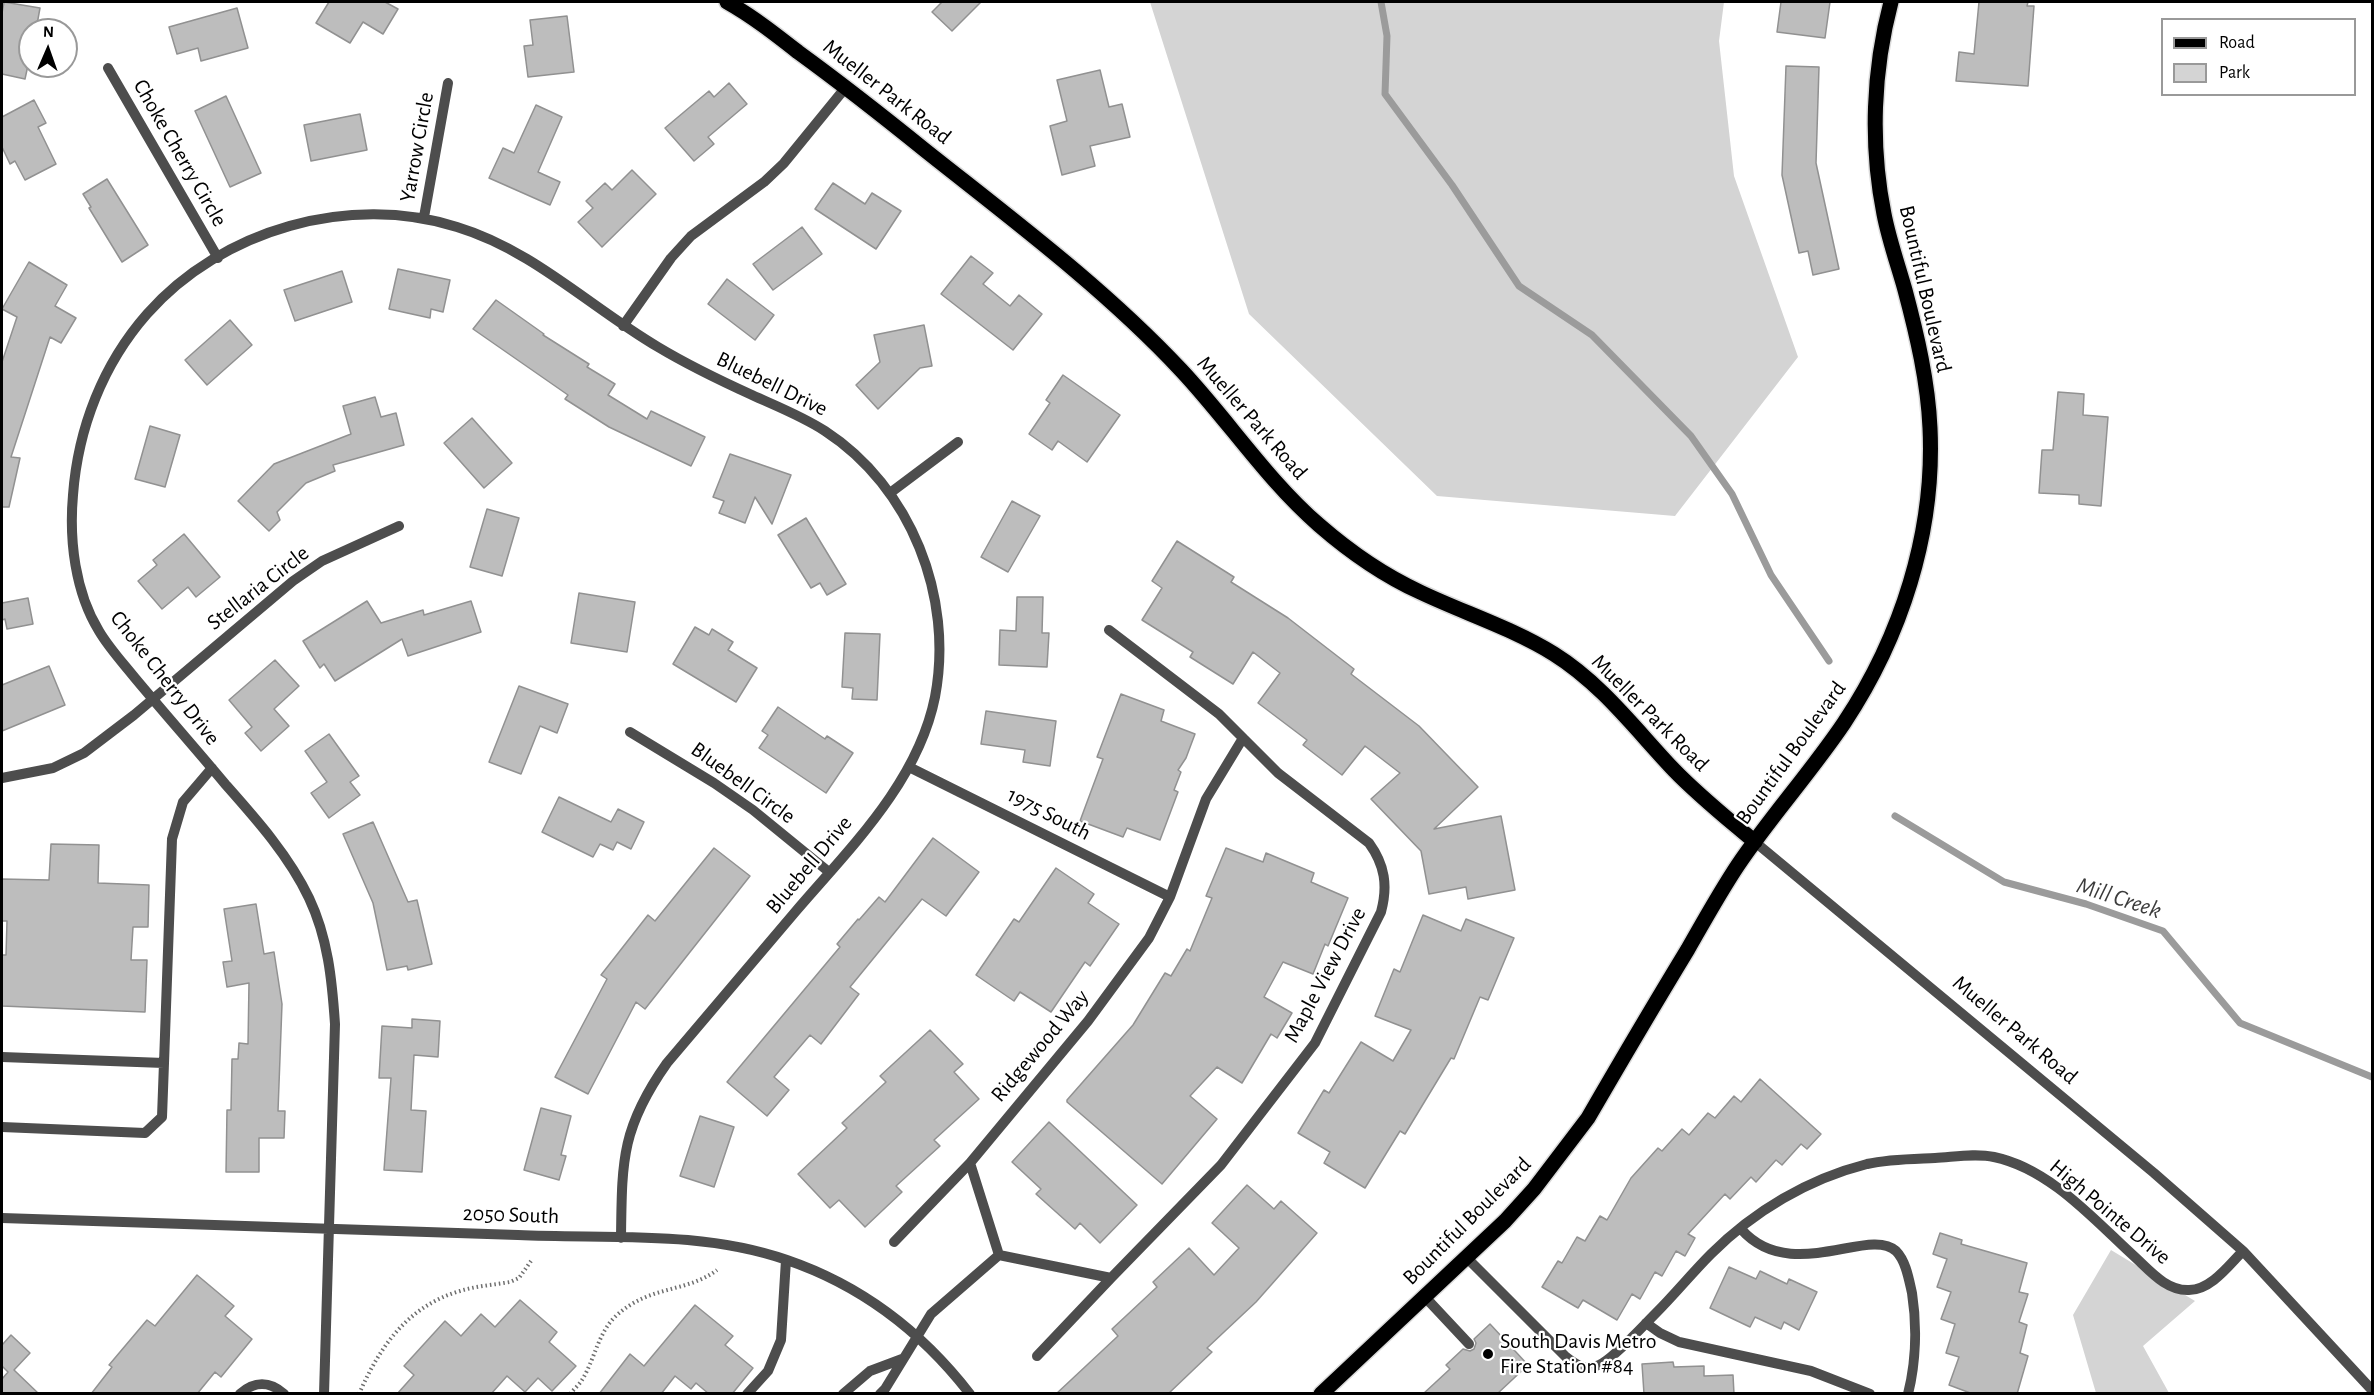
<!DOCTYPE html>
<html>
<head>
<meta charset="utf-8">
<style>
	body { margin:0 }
	#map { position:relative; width:2374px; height:1395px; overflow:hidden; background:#fff; font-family:"Alegreya Sans",sans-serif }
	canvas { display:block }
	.frame { position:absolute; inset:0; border:3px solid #000; pointer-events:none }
	.legend { position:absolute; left:2161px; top:18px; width:195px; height:78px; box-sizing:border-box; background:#fff; border:2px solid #999; margin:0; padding:8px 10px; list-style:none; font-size:18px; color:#000 }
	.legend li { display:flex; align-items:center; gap:12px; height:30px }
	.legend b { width:30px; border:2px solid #999 }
	.north { position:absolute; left:18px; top:18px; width:60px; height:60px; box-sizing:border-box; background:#fff; border:2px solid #999; border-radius:50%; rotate:2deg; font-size:16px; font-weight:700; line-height:24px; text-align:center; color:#000 }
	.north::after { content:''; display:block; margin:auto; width:21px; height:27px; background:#000; clip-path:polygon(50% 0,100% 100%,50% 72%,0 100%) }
</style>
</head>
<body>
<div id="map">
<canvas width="2374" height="1395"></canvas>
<div class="frame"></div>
<ul class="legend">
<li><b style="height:8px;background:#000"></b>Road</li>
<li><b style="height:16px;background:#d4d4d4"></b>Park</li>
</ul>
<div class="north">N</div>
</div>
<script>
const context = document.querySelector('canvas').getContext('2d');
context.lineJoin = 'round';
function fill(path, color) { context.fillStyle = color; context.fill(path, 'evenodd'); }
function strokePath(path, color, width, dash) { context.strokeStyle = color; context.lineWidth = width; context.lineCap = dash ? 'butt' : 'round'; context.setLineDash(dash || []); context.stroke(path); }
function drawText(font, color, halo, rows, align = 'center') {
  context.font = font + ' "Alegreya Sans",sans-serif'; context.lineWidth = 4.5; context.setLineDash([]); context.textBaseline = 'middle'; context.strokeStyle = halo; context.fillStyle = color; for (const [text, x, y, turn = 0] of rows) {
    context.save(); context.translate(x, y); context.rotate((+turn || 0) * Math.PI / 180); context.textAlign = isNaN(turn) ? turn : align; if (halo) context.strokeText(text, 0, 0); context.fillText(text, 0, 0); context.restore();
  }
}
const green = new Path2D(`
	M1150,2H1724L1719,41L1734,176L1798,357L1675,516L1437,496L1249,314Z
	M2111,1250L2195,1301L2143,1346L2169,1393H2096L2073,1315Z`);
const stream = new Path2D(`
	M1381,2L1387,36L1385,94L1452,185L1519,286L1592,335L1691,436L1732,494L1771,575L1829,661
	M1895,816L2004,882L2086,904L2163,931L2240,1023L2372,1077`);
const building = new Path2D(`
	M4,2L40,8L36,30H30V56L25,79L2,74V13Z
	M329,2H385L398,9L383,34L363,22L350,43L316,23Z
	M942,2H981L952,31L932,12Z
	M1781,2H1830L1825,38L1777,32Z
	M1979,2H2028L2027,6H2034L2028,86L1956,81L1959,52L1974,54Z
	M237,8L248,48L201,61L198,48L177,54L169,27Z
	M567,16L574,72L528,77L524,46L533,45L530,20Z
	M1786,66L1819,67L1816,163L1839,269L1813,275L1808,251L1799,253L1782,175Z
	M1100,70L1109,107L1122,104L1130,137L1090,146L1095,166L1062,175L1050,126L1067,121L1057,80Z
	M729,83L747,104L708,137L714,144L694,161L665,128L709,91L714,97Z
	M226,96L261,173L230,187L195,111Z
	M34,100L46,123L38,127L56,164L25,180L15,161L10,164L2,147V117Z
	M536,105L562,117L538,172L560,182L550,205L489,178L503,148L514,153Z
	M360,114L367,150L311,161L304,125Z
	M632,170L656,194L602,247L578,222L593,208L586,201L605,183L612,190Z
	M107,179L148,245L122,262L89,208L91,207L83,194Z
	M833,183L865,204L872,193L901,211L876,249L815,209Z
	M802,227L822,254L773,290L753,264Z
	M971,256L993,273L983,284L1010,306L1019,295L1042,314L1013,350L941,294Z
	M29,262L67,285L55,306L76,318L61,343L50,337L11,457L20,458L9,507H2V362L17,317L2,309Z
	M398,269L450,280L443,312L431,309L430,318L389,309Z
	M342,271L352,302L295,321L284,290Z
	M727,279L774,315L755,340L708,304Z
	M496,300L544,334L543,335L589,364L587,367L615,384L608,395L647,419L651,411L705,437L691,466L609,427L565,399L568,395L473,329Z
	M230,320L252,345L207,385L185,360Z
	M924,325L932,366L920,368L878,409L856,385L880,362L874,335Z
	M1063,375L1120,415L1087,462L1058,441L1052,450L1029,434L1050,403L1046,400Z
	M2058,392L2084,394L2083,415L2108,417L2101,506L2079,504V495L2039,493L2042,450H2053Z
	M375,397L381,417L396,413L404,445L333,465L335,471L306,483L277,512L280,520L269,531L238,501L274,464L351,434L343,406Z
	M472,418L512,463L484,488L444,443Z
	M150,426L180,435L165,487L135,479Z
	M730,454L791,475L772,524L755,497L745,523L719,513L724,501L713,497Z
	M1012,501L1040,516L1008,572L981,557Z
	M487,509L519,518L502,576L470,567Z
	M806,518L846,584L827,595L820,583L811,588L778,535Z
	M184,534L220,577L196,597L188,587L162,609L138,581L157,565L153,560Z
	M1177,541L1234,577L1231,582L1288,618L1354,669L1351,674L1419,726L1478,787L1434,829L1501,816L1515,890L1468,899L1466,887L1429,894L1421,851L1371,799L1400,773L1365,746L1342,775L1303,745L1307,740L1258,703L1280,673L1253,652L1233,684L1190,657L1193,652L1142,620L1162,588L1152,581Z
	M579,593L635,602L627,652L571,643Z
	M1017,597H1043L1042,633H1049L1047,667L999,665L1000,630L1016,631Z
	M28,598L33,624L7,629L5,619L2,620V603Z
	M367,601L381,623L423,610L424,615L471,601L481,632L408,656L402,639L335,681L324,664L320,668L303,641Z
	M695,627L709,635L712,629L733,642L728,650L757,668L736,702L673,664Z
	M845,633L880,634L877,700L852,699L853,688L842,687Z
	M275,660L299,686L274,709L289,726L261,751L245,733L252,727L229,700Z
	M49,666L65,705L2,731V685Z
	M519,686L568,704L557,733L540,726L521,774L489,762Z
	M1121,694L1164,710L1161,721L1195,734L1186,758L1178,770L1181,772L1174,790L1178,792L1160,840L1127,828L1123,837L1080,821L1103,759L1097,757Z
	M778,707L825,739L827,736L853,753L826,793L759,748L768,735L762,731Z
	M986,711L1056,721L1050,766L1023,762L1025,750L981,744Z
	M329,734L359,776L350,782L360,795L329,818L311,793L327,782L305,751Z
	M559,797L611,822L618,809L644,822L631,849L617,842L613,850L600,844L593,857L542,832Z
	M373,822L408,902L417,900L432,964L408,970L407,966L387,970L373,903L343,834Z
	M933,838L979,872L946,916L922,899L850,987L859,994L821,1044L810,1035L774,1077L789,1090L767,1116L727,1082L840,947L837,944L858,919L859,920L879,897L885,902Z
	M51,844L99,845L98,883L149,885L148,927H133L131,960H147L145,1012L2,1006V955H6L7,921H2V879L49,880Z
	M714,848L750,876L645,1009L636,1002L588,1094L555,1077L607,979L601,975L648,915L655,921Z
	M1226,848L1263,862L1266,853L1314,873L1311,882L1348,898L1328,946L1325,944L1313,974L1283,962L1264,997L1292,1013L1277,1038L1271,1034L1242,1083L1217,1067L1190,1096L1217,1119L1162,1184L1067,1102V1100L1133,1025L1165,973L1171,976L1187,949L1190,951L1212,898L1206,896Z
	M1056,868L1094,894L1088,903L1119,924L1090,966L1085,962L1051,1012L1020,992L1014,1001L976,975L1014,919L1019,922Z
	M256,904L264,954L274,952L282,1004L278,1111H285L284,1138H259V1172H226L227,1110H231L232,1059H238L239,1043L248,1044L249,983L227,987L223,962L232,961L224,909Z
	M1423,915L1461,931L1466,919L1514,938L1488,1000L1480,997L1454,1059L1451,1058L1405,1134L1400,1131L1365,1188L1324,1163L1330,1152L1298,1133L1324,1090L1329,1093L1361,1042L1393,1061L1411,1030L1375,1016L1394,969L1400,972Z
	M412,1019L440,1021L438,1057L414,1055L411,1110L426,1111L422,1172L384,1170L391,1078H379L382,1026L412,1028Z
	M930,1030L963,1064L954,1072L979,1099L934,1140L940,1146L896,1186L902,1192L865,1227L839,1200L830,1208L798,1174L847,1128L842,1123L886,1082L880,1076Z
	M1760,1079L1821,1134L1807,1149L1801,1144L1782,1165L1776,1160L1756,1182L1751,1177L1730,1199L1725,1194L1688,1234L1695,1238L1685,1256L1676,1251L1662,1276L1655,1272L1640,1299L1632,1294L1617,1320L1583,1300L1578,1308L1542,1287L1558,1261L1562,1263L1577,1237L1585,1241L1600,1216L1607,1220L1631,1178L1658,1148L1662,1151L1682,1129L1689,1135L1708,1113L1715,1118L1734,1096L1741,1102Z
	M541,1108L571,1116L561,1155L566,1156L559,1180L524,1170Z
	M700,1116L734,1127L714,1187L680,1176Z
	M1049,1122L1137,1205L1100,1243L1080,1223L1075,1229L1036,1194L1041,1189L1012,1162Z
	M1247,1185L1274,1209L1281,1201L1317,1233L1256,1302L1207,1348L1212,1352L1168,1394H1056L1118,1336L1112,1329L1157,1287L1153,1282L1189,1248L1214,1275L1239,1248L1212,1223Z
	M1940,1233L1962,1240L1961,1244L2027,1263L2019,1292L2028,1294L2019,1322L2027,1325L2020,1353L2028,1356L2017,1394H1973L1949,1385L1959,1357L1946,1353L1955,1324L1941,1319L1951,1292L1937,1287L1947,1259L1933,1254Z
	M1729,1267L1756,1279L1760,1271L1787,1284L1789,1279L1817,1292L1799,1330L1784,1322L1781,1329L1755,1317L1750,1327L1710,1308Z
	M197,1275L234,1306L225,1316L252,1339L221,1377L215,1372L197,1394H91L112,1367L109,1365L147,1320L155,1326Z
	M520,1300L557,1332L549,1342L576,1366L552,1391L538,1378L525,1392L507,1376L491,1394H397L414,1375L404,1366L445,1321L461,1336L481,1314L495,1327Z
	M695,1305L733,1336L725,1345L753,1368L732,1394H709L696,1383L691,1389L675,1376L661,1394H599L630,1354L644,1366Z
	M1490,1324L1528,1365L1497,1394H1423L1450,1369L1446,1365L1463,1349L1470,1351L1474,1349L1476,1343L1474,1339Z
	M11,1335L30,1353L14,1370L39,1394H2V1379L8,1372L2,1366V1345Z
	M1673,1362L1674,1367L1704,1366V1376L1733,1375L1734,1394H1644L1642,1364Z`);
const path = new Path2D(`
	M359,1394C380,1346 408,1306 460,1291C476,1286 493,1285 510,1282L519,1278L531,1261
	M570,1394C574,1389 579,1385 582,1380C595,1359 598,1332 617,1315C650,1285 686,1293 717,1270`);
const minor = new Path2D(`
	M108,68L218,258
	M424,217L448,83
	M623,326L671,258L691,236L764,182L784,163L846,87
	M890,493L958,442
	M630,732L714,783L753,810L829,872
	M909,767L1170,897
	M2,778L53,768L84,753L134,715L293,581L322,561L399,526
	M1755,842L2154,1173L2243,1251L2372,1390
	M2,1057L164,1063L172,839L183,802L212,768
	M2,1127L145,1133L162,1117L164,1063
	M2,1218C174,1223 346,1228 518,1235C608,1239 701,1230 787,1260C860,1285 922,1332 970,1394
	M1741,1229C1790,1285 1869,1226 1896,1251C1906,1261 1909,1280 1912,1293C1917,1325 1916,1362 1908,1394
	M894,1242L970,1163
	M999,1255L1111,1278L1221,1165L1315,1043L1381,912C1388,886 1385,865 1369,843L1278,773L1219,714L1109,630
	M999,1255L970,1163L1088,1021L1149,938L1170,897L1206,799L1243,738
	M1467,1258L1566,1357C1576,1365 1585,1371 1599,1365C1613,1359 1643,1326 1656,1313C1675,1294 1692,1273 1711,1254C1754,1211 1808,1179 1867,1164C1889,1159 1912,1159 1935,1158C1954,1157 1975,1153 1994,1157C2051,1169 2095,1221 2136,1258C2151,1272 2167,1291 2189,1290C2211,1290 2229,1265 2243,1251
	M1425,1297L1469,1344
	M1646,1323L1660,1333L1679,1342L1811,1371L1870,1394
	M1037,1356L1111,1278
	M240,1394C254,1381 270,1381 284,1394
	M324,1394L335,1024C332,980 328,938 309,898C289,856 257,820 226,785C196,749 165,714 135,678C123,663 109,648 99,631C75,592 69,540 73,495C78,428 103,364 147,314C222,229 350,193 457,227C533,250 590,307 658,347C688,365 719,380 752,395C776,406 802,416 825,431C911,487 954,597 935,697C918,782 850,848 796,911C753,962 710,1013 667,1063C621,1128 622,1161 621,1238
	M747,1394L768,1371L781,1340L786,1260
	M843,1394L870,1371L902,1359
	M880,1394L885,1389L931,1314L999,1255`);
const major = new Path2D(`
	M727,2C752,16 775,34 798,52C842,84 884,117 926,151C1013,220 1104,288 1181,370C1228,420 1267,480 1319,525C1350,552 1383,575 1420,592C1464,613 1512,628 1554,654C1602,684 1636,730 1674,770C1699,796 1728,819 1755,842
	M1321,1394L1505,1221L1534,1189L1588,1118C1621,1061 1654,1005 1688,949C1704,921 1720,892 1738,865C1771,816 1811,772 1844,723C1901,637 1935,533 1930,428C1928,382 1917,335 1905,290C1898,265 1889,240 1884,214C1870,144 1873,70 1891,2`);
const markers = [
	[1488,1354,6,"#000"]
];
const streetNames = [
	["Mueller Park Road",887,92,38],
	["Yarrow Circle",417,147,-80],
	["Choke Cherry Circle",180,153,60],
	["Bountiful Boulevard",1925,289,77],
	["Bluebell Drive",772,384,26],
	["Mueller Park Road",1252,418,49],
	["Stellaria Circle",258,588,-38],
	["Choke Cherry Drive",165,678,52],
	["Mueller Park Road",1650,713,45],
	["Bountiful Boulevard",1791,753,-54],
	["Bluebell Circle",743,783,36],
	["1975 South",1049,814,27],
	["Bluebell Drive",809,865,-50],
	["Maple View Drive",1325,975,-62],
	["Mueller Park Road",2015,1030,40],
	["Ridgewood Way",1040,1046,-50],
	["High Pointe Drive",2110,1212,40],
	["2050 South",511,1215,2],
	["Bountiful Boulevard",1467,1221,-45]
];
const poiNames = [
	["South Davis Metro",1500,1341],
	["Fire Station #84",1500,1366]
];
const waterNames = [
	["Mill Creek",2119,898,18]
];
fill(green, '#d4d4d4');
strokePath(stream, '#9b9b9b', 7);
fill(building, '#bdbdbd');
strokePath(building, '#919191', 1.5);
strokePath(major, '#dbdbdb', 18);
strokePath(path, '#6f6f6f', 4, [1.5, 3]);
strokePath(minor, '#4d4d4d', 10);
strokePath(major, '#000', 15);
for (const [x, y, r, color] of markers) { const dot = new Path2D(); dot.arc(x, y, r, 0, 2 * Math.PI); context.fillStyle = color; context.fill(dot); strokePath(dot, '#fff', 2); }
drawText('22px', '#000', '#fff', streetNames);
drawText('22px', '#000', '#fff', poiNames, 'left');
drawText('italic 24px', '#3c3c3c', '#fff', waterNames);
</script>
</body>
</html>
